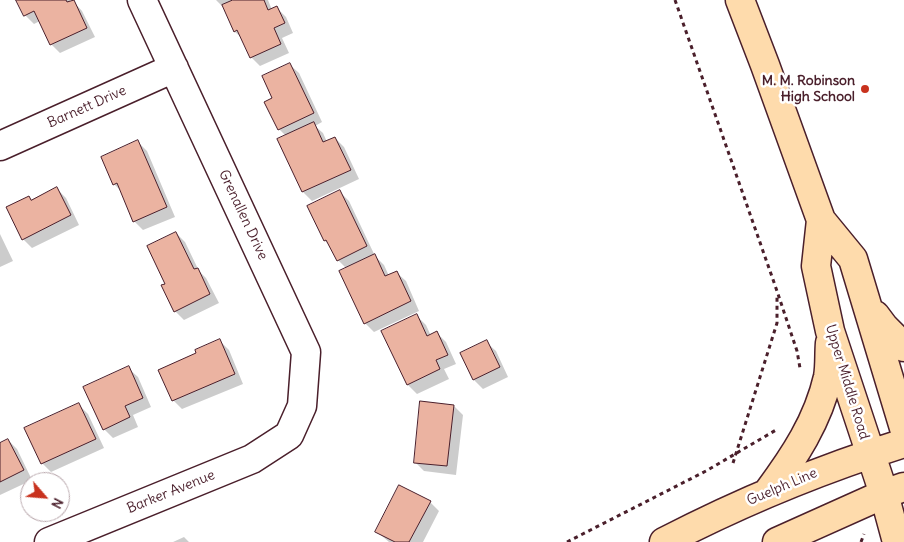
<!DOCTYPE html>
<html>
<head>
<meta charset="utf-8">
<style>
	body { margin:0 }
	#map { position:relative; width:904px; height:542px; overflow:hidden; background:#fff; font-family:Delius,sans-serif }
	canvas { display:block }
	.north { position:absolute; left:20px; top:472px; width:50px; height:50px; box-sizing:border-box; background:#fff; border:1px solid #b7a5aa; border-radius:50%; rotate:117deg; font-size:14px; font-weight:700; line-height:20px; text-align:center; color:#4a1f2b }
	.north::after { content:''; display:block; margin:auto; width:18px; height:22px; background:#c8321e; clip-path:polygon(50% 0,100% 100%,50% 72%,0 100%) }
</style>
</head>
<body>
<div id="map">
<canvas width="904" height="542"></canvas>
<div class="north">N</div>
</div>
<script>
const context = document.querySelector('canvas').getContext('2d');
context.lineJoin = 'round';
function fill(path, color) { context.fillStyle = color; context.fill(path, 'evenodd'); }
function strokePath(path, color, width, dash) { context.strokeStyle = color; context.lineWidth = width; context.lineCap = dash ? 'butt' : 'round'; context.setLineDash(dash || []); context.stroke(path); }
function drawText(font, color, halo, rows, align = 'center') {
  context.font = font + ' Delius,sans-serif'; context.lineWidth = 5; context.setLineDash([]); context.textBaseline = 'middle'; context.strokeStyle = halo; context.fillStyle = color; for (const [text, x, y, turn = 0] of rows) {
    context.save(); context.translate(x, y); context.rotate((+turn || 0) * Math.PI / 180); context.textAlign = isNaN(turn) ? turn : align; if (halo) context.strokeText(text, 0, 0); context.fillText(text, 0, 0); context.restore();
  }
}
const shadow = new Path2D(`
	M18,0H70L71,2L73,1L82,11L95,37L60,53L51,44L40,21L34,24L25,15Z
	M216,0H268L272,10L277,8L286,17L293,33L282,38L289,53L260,66L251,57L243,39L235,32L225,9Z
	M289,64L299,73L322,122L315,126L323,133L327,142L335,138L344,147L359,179L312,201L303,192L279,140L286,136L279,129L274,99Z
	M138,142L147,151L175,217L143,230L134,221L121,191L114,184Z
	M57,189L66,198L79,225L32,248L23,239L29,197L33,201Z
	M340,192L349,201L375,256L384,265L389,276L396,272L406,281L419,311L374,332L365,323L347,269L338,260L332,247L325,241Z
	M176,233L185,242L199,271L206,278L219,303L184,320L175,311L166,284Z
	M0,234L13,261L0,267Z
	M417,316L426,325L431,336L437,333L446,342L456,364L444,369L449,379L417,394L408,385L383,332Z
	M220,341L229,350L243,384L182,409L173,400L197,354Z
	M486,342L496,351L508,377L483,389L474,380Z
	M128,368L138,377L151,407L133,415L138,427L113,438L104,429Z
	M79,405L88,414L104,448L51,472L42,463Z
	M454,406L463,415L456,475L424,471L415,462Z
	M8,440L17,449L32,480L0,495V444Z
	M430,502L439,511L423,542H389L376,531Z
	M184,537L189,542H173Z`);
const building = new Path2D(`
	M16,0H66L67,2L74,0L87,28L50,45L34,11L24,16Z
	M233,0H264L268,10L277,6L285,23L274,28L281,44L250,58L237,30L234,32L222,5Z
	M290,63L314,113L278,130L264,102L272,98L262,76Z
	M314,122L323,142L335,137L351,170L302,192L277,139Z
	M138,140L167,207L133,222L117,183L113,185L101,157Z
	M57,187L71,215L22,240L6,207L29,196L31,200Z
	M340,190L367,246L337,261L326,240L324,241L307,206Z
	M176,232L194,269L198,268L210,294L174,312L161,285L165,284L147,246Z
	M375,254L385,276L397,271L411,301L364,324L339,271Z
	M417,314L427,336L437,331L448,355L436,360L440,369L407,385L381,331Z
	M220,339L235,374L172,401L158,370L196,353L195,350Z
	M487,340L500,367L473,380L460,353Z
	M129,366L143,398L125,406L130,417L103,430L83,387Z
	M420,401L454,405L447,466L414,463Z
	M79,403L96,439L41,464L24,428Z
	M8,439L24,470L0,482V443Z
	M399,485L431,501L409,542H395L375,532Z`);
const path = new Path2D(`
	M675,0L777,291L797,351L800,368
	M733,463L777,323V295
	M567,542L706,471L776,430
	M861,542L864,534`);
const minor = new Path2D(`
	M0,146L174,68
	M49,542L252,459L289,435L302,406L306,352L142,0`);
const major = new Path2D(`
	M740,0L765,65L821,220L853,259L904,428
	M821,220L816,266L830,331L884,494L897,542
	M875,315L884,327L904,347
	M768,492C794,457 818,421 828,377C830,367 829,354 830,343
	M664,542C741,502 821,469 904,443
	M777,542L884,494L904,487`);
const markers = [
	[865,89,5,"#c8321e"]
];
const poiNames = [
	["M. M. Robinson",855,81],
	["High School",855,97]
];
const streetNames = [
	["Barnett Drive",87,107,-24],
	["Grenallen Drive",243,215,65],
	["Upper Middle Road",847,382,73],
	["Guelph Line",782,487,-23],
	["Barker Avenue",171,492,-22]
];
fill(shadow, '#0003');
fill(building, '#ebb3a1');
strokePath(building, '#4a1f2b', 1);
strokePath(minor, '#4a1f2b', 31);
strokePath(major, '#4a1f2b', 31);
strokePath(path, '#4a1f2b', 3, [4, 4]);
strokePath(minor, '#fff', 28);
strokePath(major, '#fedbac', 28);
for (const [x, y, r, color] of markers) { const dot = new Path2D(); dot.arc(x, y, r, 0, 2 * Math.PI); context.fillStyle = color; context.fill(dot); strokePath(dot, '#fff', 2); }
drawText('bold 14px', '#4a1f2b', '#fff', poiNames, 'right');
drawText('14px', '#4a1f2b', '#fff', streetNames);
</script>
</body>
</html>
